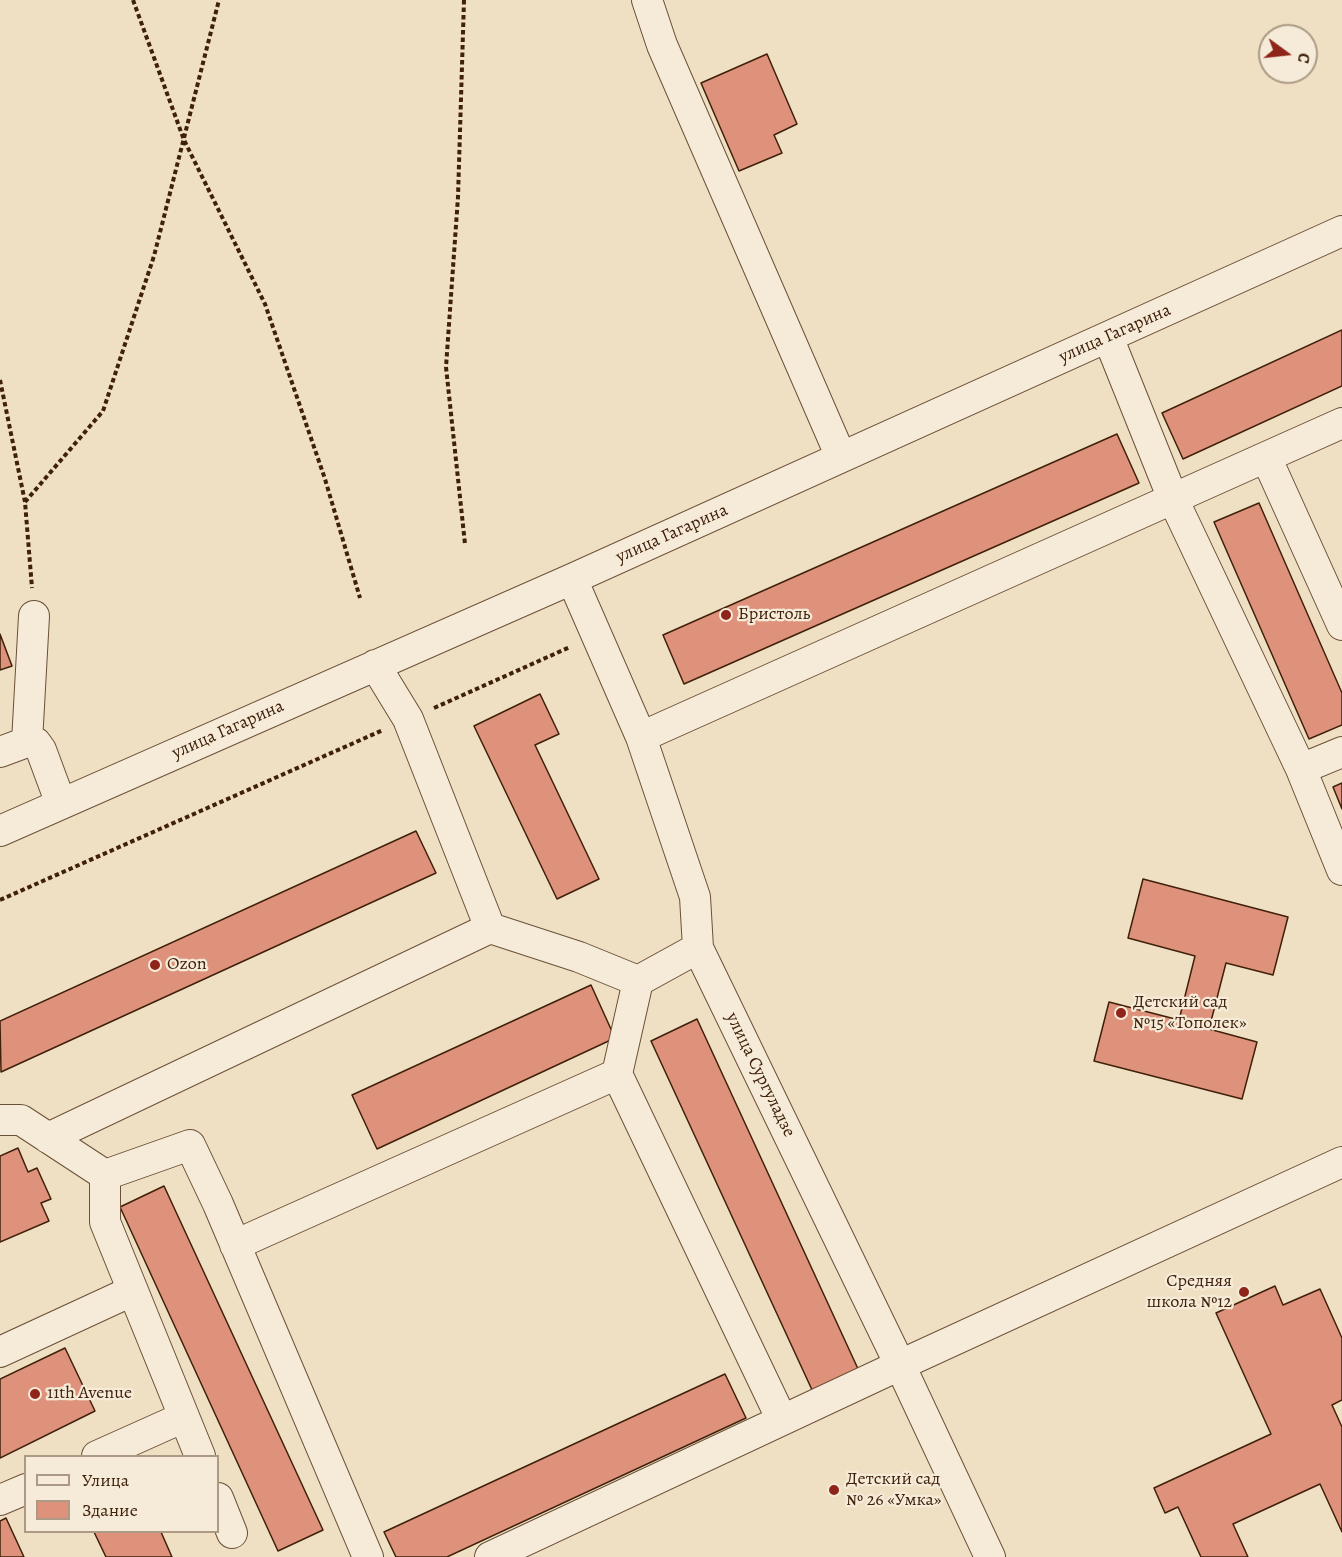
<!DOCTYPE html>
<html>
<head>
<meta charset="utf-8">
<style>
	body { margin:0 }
	#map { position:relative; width:1342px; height:1557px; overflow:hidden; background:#f0e0c3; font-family:Alegreya,serif }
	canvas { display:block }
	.legend { position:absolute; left:24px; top:1455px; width:195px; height:78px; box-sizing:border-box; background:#f5ebd8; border:2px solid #ac9a85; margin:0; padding:8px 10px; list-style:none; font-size:18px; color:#3f2009 }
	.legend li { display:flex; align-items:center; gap:12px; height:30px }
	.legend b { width:30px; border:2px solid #ac9a85 }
	.north { position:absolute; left:1258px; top:24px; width:60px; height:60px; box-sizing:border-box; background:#f5ebd8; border:2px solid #ac9a85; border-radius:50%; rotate:105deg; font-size:16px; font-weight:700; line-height:24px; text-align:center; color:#3f2009 }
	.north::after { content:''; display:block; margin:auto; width:21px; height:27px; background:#8f2418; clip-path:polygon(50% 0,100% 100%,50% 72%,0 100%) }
</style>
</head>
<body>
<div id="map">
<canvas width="1342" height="1557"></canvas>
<ul class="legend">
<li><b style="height:8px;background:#f5ebd8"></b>Улица</li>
<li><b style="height:16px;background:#df927b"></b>Здание</li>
</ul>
<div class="north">С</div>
</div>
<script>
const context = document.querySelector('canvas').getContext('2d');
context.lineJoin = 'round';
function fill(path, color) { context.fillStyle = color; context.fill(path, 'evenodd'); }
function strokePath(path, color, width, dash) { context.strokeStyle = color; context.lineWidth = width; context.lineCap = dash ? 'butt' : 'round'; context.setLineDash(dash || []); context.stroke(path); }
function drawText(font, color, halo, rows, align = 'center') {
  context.font = font + ' Alegreya,serif'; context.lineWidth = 4.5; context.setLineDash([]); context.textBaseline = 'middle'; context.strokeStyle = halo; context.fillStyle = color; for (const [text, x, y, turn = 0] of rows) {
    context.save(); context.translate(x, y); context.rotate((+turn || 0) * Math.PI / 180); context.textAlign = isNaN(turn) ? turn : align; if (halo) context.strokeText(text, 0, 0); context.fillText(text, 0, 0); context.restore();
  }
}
const building = new Path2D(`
	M767,54L797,124L774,135L782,153L739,171L701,83Z
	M1342,330V386L1183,459L1162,413Z
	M1117,434L1139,483L684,684L663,635Z
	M1259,503L1342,693V725L1309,739L1214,522Z
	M0,634L12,666L0,670Z
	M540,694L559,734L535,745L599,879L557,899L474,726Z
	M1342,783V809L1333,787Z
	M416,831L436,873L1,1072L0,1021Z
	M1143,879L1288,917L1273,975L1226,963L1209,1029L1257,1042L1242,1099L1094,1061L1109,1002L1179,1020L1195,956L1128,938Z
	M591,985L615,1038L377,1149L352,1095Z
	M697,1019L859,1371L813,1392L651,1041Z
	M18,1148L28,1172L37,1168L51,1199L41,1203L49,1221L0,1242V1156Z
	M164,1186L323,1530L278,1551L120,1207Z
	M1275,1286L1283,1305L1320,1289L1342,1338V1400L1332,1405L1342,1427V1532L1320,1484L1233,1524L1248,1557H1201L1178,1507L1165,1513L1154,1488L1271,1434L1216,1313Z
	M65,1348L95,1411L0,1458V1379Z
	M725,1374L746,1418L447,1557H396L384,1532Z
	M6,1518L24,1557H0V1521Z
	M94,1532H161L172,1557H106Z`);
const path = new Path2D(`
	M133,0L184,140L265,304L325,479L360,598
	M464,0L458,197L446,367L465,544
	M0,380L25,502L32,588
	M25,502L103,411L154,256L219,0
	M434,708L570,647
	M0,900L383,730`);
const minor = new Path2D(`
	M647,0L662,45L841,457
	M1108,337L1173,499L1301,769L1342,870
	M1342,423L1266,457L1342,625
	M572,579L641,737L695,897L698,948L900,1365L990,1557
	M375,665L408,719L490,928
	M641,737L1266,457
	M27,742L34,616
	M0,752L27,742L36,743L41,750L61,804
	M1301,769L1342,752
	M0,831L572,579L1342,231
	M617,1074L638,981L698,948
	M0,1120H21L105,1175
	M48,1138L490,928L579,957L638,981
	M105,1175L190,1145L218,1204L368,1557
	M105,1175V1222L200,1456
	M235,1245L617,1074L782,1420
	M0,1352L132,1291
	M97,1456L184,1417
	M218,1498L232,1533
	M0,1500L26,1489
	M490,1557L900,1365L1342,1162`);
const markers = [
	[726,615,6,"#8f2418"],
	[155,965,6,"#8f2418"],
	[1121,1013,6,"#8f2418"],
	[1244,1292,6,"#8f2418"],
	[35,1394,6,"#8f2418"],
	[834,1490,6,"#8f2418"]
];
const streetNames = [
	["улица Гагарина",1115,334,-24],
	["улица Гагарина",672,534,-24],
	["улица Гагарина",228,730,-24],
	["улица Сургуладзе",760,1075,64]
];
const poiNames = [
	["Бристоль",738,615],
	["Ozon",167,965],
	["Детский сад",1133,1003],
	["№15 «Тополек»",1133,1024],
	["Средняя",1232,1282,"right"],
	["школа №12",1232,1303,"right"],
	["11th Avenue",47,1394],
	["Детский сад",846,1480],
	["№ 26 «Умка»",846,1501]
];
fill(building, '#df927b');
strokePath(building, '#3f2009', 1.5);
strokePath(minor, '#6b5038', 32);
strokePath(path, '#3f2009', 4, [4.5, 3]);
strokePath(minor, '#f5ebd8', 30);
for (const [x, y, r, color] of markers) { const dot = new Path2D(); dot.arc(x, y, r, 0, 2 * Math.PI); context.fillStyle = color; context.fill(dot); strokePath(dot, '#f5ebd8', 2); }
drawText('18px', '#3f2009', '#f5ebd8', streetNames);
drawText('18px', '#3f2009', '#f5ebd8', poiNames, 'left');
</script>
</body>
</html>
